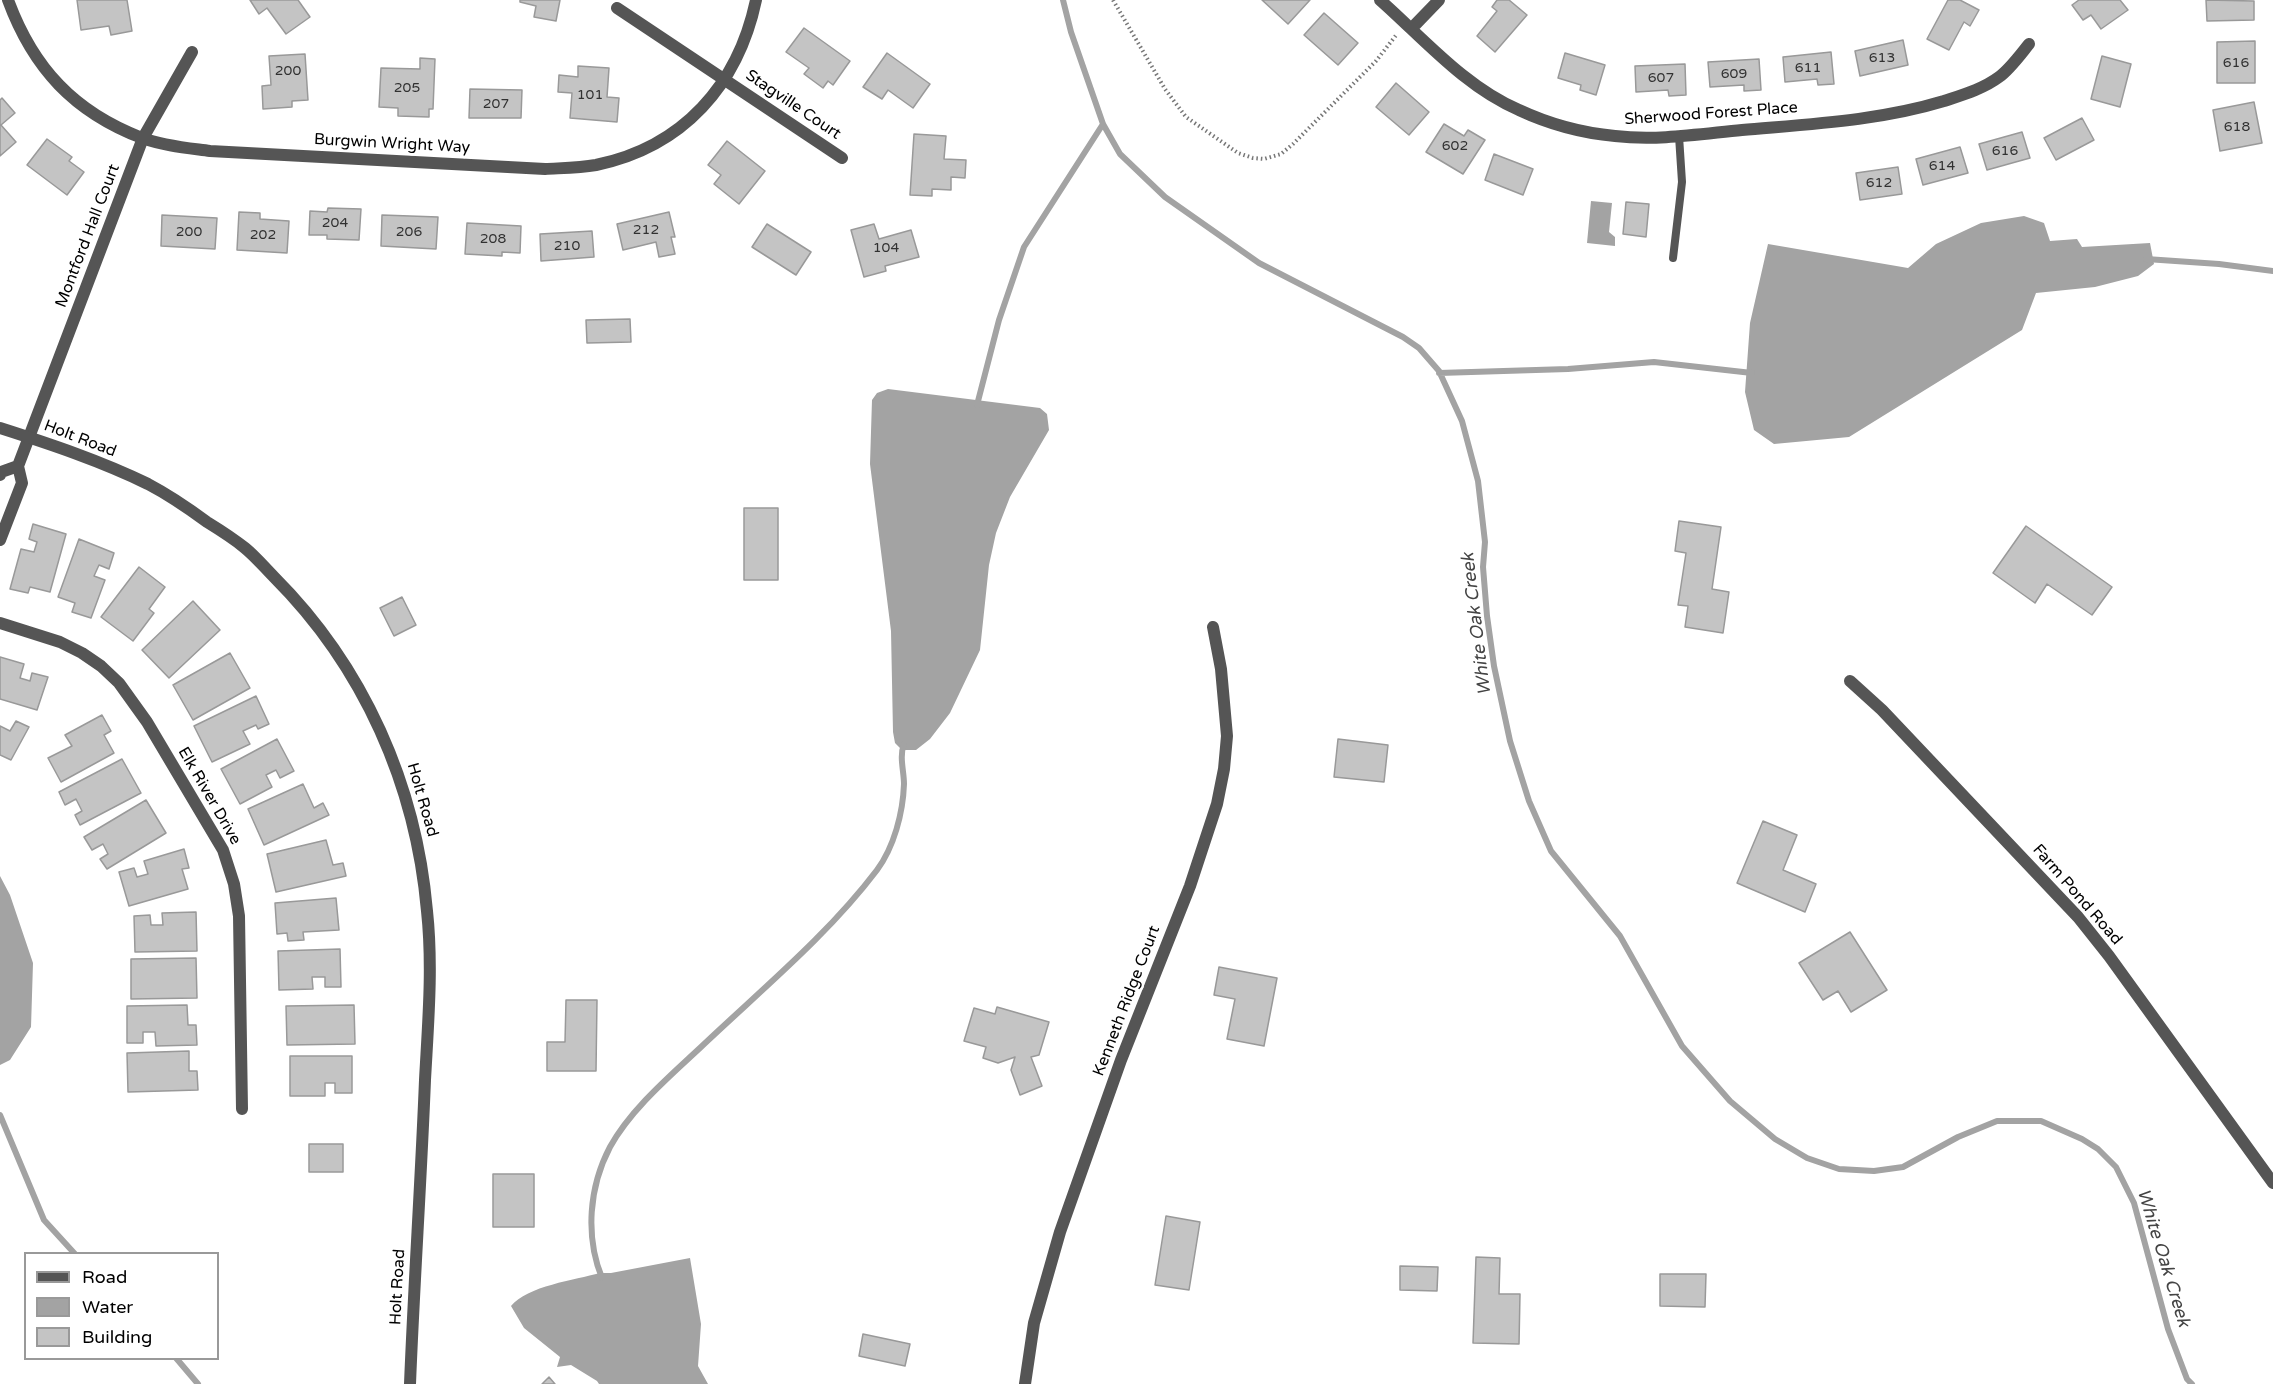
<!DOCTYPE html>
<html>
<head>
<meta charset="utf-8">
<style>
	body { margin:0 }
	#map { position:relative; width:2273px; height:1384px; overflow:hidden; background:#fff; font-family:"Varela Round",sans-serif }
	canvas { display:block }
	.legend { position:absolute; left:24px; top:1252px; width:195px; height:108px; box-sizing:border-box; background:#fff; border:2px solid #999; margin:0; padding:8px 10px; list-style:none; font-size:18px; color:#000 }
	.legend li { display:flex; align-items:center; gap:12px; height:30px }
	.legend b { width:30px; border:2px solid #999 }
</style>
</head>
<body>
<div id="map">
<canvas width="2273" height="1384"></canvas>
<ul class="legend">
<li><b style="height:8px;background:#555"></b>Road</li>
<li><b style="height:16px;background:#a3a3a3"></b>Water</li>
<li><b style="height:16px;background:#c4c4c4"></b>Building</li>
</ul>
</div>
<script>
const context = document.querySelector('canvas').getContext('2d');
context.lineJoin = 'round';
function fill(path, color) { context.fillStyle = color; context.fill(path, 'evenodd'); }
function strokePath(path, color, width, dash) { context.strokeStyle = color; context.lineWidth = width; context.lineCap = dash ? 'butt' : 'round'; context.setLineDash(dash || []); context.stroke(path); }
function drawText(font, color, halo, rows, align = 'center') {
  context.font = font + ' "Varela Round",sans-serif'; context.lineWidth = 5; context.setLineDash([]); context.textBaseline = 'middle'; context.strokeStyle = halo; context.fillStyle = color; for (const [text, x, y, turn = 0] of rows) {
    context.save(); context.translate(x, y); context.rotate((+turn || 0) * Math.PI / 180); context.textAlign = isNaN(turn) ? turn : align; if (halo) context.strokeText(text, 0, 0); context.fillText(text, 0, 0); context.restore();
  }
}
const water = new Path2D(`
	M1591,201L1612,203L1609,232L1615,237V246L1587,243Z
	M2024,216L2044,223L2050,241L2077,239L2082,247L2150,243L2154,264L2138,276L2095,287L2036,293L2022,330L1849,437L1774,444L1754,430L1745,392L1750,323L1768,244L1908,268L1936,244L1981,223Z
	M888,389L1040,408L1047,414L1049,430L1010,497L996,533L989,565L980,650L950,713L930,739L916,750H902L895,743L893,732L891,631L870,464L872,400L877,393Z
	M0,876L10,895L33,963L31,1027L10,1060L0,1065Z
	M690,1258L701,1324L698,1366L708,1384H599L597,1381L571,1365L557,1367L560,1357L524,1328L511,1306C527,1286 575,1280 600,1273H611Z`);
const stream = new Path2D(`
	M1063,0L1071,32L1103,124L1120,154L1165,197L1259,263L1403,337L1419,348L1439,371L1462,421L1478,481L1485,542L1483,567L1487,616L1494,666L1510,741L1529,801L1551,851L1620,936L1682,1046L1730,1101L1775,1139L1807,1158L1839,1169L1874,1171L1903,1167L1958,1137L1997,1121H2041L2082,1139L2098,1149L2116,1167L2134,1203L2168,1329L2187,1379L2192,1384
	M2146,259L2219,264L2273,271
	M1439,373L1568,369L1654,362L1752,373
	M977,405L999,320L1024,247L1103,124
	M0,1115L44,1220L75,1254
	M602,1278C585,1236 589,1187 610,1147C631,1109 670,1076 701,1047C761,990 827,936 877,870C894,847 903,813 904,784C904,771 899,757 904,744
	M176,1358L198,1384`);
const building = new Path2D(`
	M77,0H127L132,31L111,35L109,26L81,30Z
	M250,0H298L310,17L286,34L267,8L259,14Z
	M520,0H560L556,21L534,17L536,6L520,2Z
	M1262,0H1310L1288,24Z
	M1497,0H1509L1527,15L1495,52L1477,36L1497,11L1492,7Z
	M1948,0H1960L1979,10L1970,26L1964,22L1949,50L1927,39Z
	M2079,0H2120L2128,10L2101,29L2091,15L2083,20L2072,5Z
	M2206,0L2254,1V20L2207,21Z
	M1324,13L1358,43L1338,65L1304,35Z
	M804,28L850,61L833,85L828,81L823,88L804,74L809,68L786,52Z
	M1903,40L1908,65L1860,76L1855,51Z
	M2255,41V83H2217V42Z
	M1831,52L1834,84L1818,85L1817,79L1785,82L1783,57Z
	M887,53L930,84L913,108L888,90L882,99L863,87Z
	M1565,53L1605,65L1596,95L1580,90L1581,85L1558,78Z
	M305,54L308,100L292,101V107L263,109L262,86L271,85L269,56Z
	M2102,56L2131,64L2120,107L2091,99Z
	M420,58L435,59L433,109H429V117L398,116V108L379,107L381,68L420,69Z
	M1759,59L1761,90L1744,91V85L1710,87L1708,62Z
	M1685,64L1686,95L1669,96L1668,90L1636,92L1635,66Z
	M578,66L609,68L607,97L619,98L617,122L570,118L572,93L558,92L559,75L578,77Z
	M1396,83L1429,112L1409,135L1376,107Z
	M470,89L522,90L521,118H469Z
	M2,98L15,113L1,125L16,142L0,156V100Z
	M2254,102L2262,143L2220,151L2213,110Z
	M2082,118L2094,140L2056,160L2044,138Z
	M1444,124L1464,136L1468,130L1485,140L1463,174L1426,152Z
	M2022,132L2030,158L1987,170L1979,144Z
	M914,134L946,136L944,159L966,160L965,178L951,177V190L932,189V196L910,195Z
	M47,139L72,157L69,161L84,172L67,195L27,165Z
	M727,141L765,171L739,204L714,184L721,175L708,165Z
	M1960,147L1968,173L1923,185L1916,159Z
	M1494,154L1533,169L1523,195L1485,180Z
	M1898,167L1902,194L1860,200L1856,173Z
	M1626,202L1649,204L1646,237L1623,234Z
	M328,208L361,209L359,240L327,239V235H309L310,211L327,212Z
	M239,212L260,213V219L289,221L287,253L237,250Z
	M669,212L675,237H671L675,254L659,257L656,242L623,250L617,224Z
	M162,215L217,218L215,249L161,246Z
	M382,215L438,217L436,249L381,246Z
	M467,223L521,226L520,253L502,252V256L465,254Z
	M767,224L811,252L796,275L752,247Z
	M874,224L879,239L911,230L919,257L885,266L886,271L864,277L851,230Z
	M592,231L594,257L541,261L540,234Z
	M630,319L631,342L587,343L586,320Z
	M744,508H778V580H744Z
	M1679,521L1721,527L1712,589L1729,592L1723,633L1685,627L1688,606L1678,605L1686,553L1675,551Z
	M33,524L66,534L50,592L30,587L28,593L10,589L21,549L34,552L37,542L29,539Z
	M2026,526L2112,587L2092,615L2047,584L2035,603L1993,573Z
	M79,539L114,553L109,569L99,565L94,576L105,580L91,618L72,612L75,603L58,597Z
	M139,567L165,587L149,609L154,613L133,641L101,617Z
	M402,597L416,625L394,636L380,608Z
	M193,601L220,630L169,678L142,650Z
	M230,653L250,688L193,720L173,685Z
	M0,657L24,664L20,678L30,681L32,673L48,677L37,710L0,699Z
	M256,696L269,724L258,729L256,725L243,731L250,744L212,762L194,726Z
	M102,715L111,731L104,735L114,753L61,782L48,758L72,746L65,735Z
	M16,721L29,727L11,760L0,755V726L10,731Z
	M277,739L294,771L280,778L276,770L266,775L272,787L240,804L221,769Z
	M1338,739L1388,745L1384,782L1334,777Z
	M122,759L141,793L80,825L75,815L82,811L76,799L65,805L59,792Z
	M303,784L314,808L323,803L329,815L264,845L248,809Z
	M146,800L166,833L107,869L100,859L108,854L103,844L92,850L84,837Z
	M1763,821L1797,835L1783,870L1816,884L1805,912L1737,883Z
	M326,840L333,865L343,863L346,876L276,892L267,854Z
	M184,849L189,868L182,869L188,889L129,906L119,872L134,868L137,877L148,874L144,861Z
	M336,898L339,930L303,932L304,940L288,941L287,933L277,934L275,903Z
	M196,912L197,951L135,952L134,916L150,915L151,925H163L162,913Z
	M1850,932L1887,990L1851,1012L1838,991L1823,1000L1799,963Z
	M340,949L341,987H325V977H312L313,989L279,990L278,951Z
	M196,958L197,998L131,999V959Z
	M1219,967L1277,978L1264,1046L1227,1039L1235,999L1214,995Z
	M566,1000H597L596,1071H547V1042H565Z
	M187,1005L188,1025H196L197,1045L156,1046L155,1032H143V1043H127V1006Z
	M354,1005L355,1044L287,1045L286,1006Z
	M997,1007L1049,1022L1039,1055L1031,1057L1042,1086L1020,1095L1011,1070L1015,1057L998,1063L983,1058L986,1047L964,1041L974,1008L995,1014Z
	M189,1051V1071H197L198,1090L128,1092L127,1053Z
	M290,1056H352V1093H335V1083H325V1096H290Z
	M309,1144H343V1172H309Z
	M493,1174H534V1227H493Z
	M1166,1216L1200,1222L1189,1290L1155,1285Z
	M1476,1257L1500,1258L1499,1294H1520L1519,1344L1473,1343Z
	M1400,1266L1438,1267L1437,1291L1400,1290Z
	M1660,1274H1706L1705,1307L1660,1306Z
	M863,1334L910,1344L905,1366L859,1356Z
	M549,1377L555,1384H542Z`);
const path = new Path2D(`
	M1113,0L1165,89L1186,117L1238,153L1253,158L1264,159L1281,154L1293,144L1376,61L1397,34`);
const service = new Path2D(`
	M1673,258L1682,182L1679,136`);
const minor = new Path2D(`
	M8,0C33,68 74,112 142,138C164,146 188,148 210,151L545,169C562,168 579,168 596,165C683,147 738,85 756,0
	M1380,0C1423,38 1465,87 1519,110C1549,124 1582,133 1615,136C1657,141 1700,134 1742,130C1810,124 1878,121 1944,101C1962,95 1983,89 1999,77C2010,69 2020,55 2029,44
	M617,8L842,158
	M1412,28L1439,0
	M0,475L1,472L18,466
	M0,540L22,483L18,466L143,138L192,52
	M0,623L60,642L82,653L101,666L119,683L147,722L223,850L234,884L239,916L242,1109
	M1850,681L1882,710L2078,917L2109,956L2273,1183
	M1025,1384L1034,1323L1060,1232L1121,1060L1190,886L1217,804L1224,769L1227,736L1221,669L1213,627`);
const tertiary = new Path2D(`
	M0,428C50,444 101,461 148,484C169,495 188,508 207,522C220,530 234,539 245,548C256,557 265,568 274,577C364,667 416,785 427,911C433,967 428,1024 425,1080C421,1181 414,1283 410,1384`);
const numberNames = [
	["613",1882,58],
	["616",2236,63],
	["611",1808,68],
	["200",288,71],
	["609",1734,74],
	["607",1661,78],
	["205",407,88],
	["101",590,95],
	["207",496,104],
	["618",2237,127],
	["602",1455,146],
	["616",2005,151],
	["614",1942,166],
	["612",1879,183],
	["204",335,223],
	["212",646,230],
	["200",189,232],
	["206",409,232],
	["202",263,235],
	["208",493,239],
	["210",567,246],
	["104",886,248]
];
const streetNames = [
	["Stagville Court",793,105,34],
	["Sherwood Forest Place",1711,114,-4],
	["Burgwin Wright Way",392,144,3],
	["Montford Hall Court",88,236,-69],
	["Holt Road",80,439,21],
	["Elk River Drive",209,796,60],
	["Holt Road",422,800,74],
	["Farm Pond Road",2077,895,49],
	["Kenneth Ridge Court",1127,1001,-69],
	["Holt Road",398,1287,-87]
];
const waterNames = [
	["White Oak Creek",1477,624,-97],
	["White Oak Creek",2163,1258,73]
];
fill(water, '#a3a3a3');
strokePath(stream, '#a3a3a3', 6);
fill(building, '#c4c4c4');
strokePath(building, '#999', 1.5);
strokePath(path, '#777', 4, [1.5, 3]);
strokePath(service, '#555', 8);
strokePath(minor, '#555', 12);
strokePath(tertiary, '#555', 12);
drawText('14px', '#313131', null, numberNames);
drawText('16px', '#000', '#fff', streetNames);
drawText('italic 18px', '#444', '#fff', waterNames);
</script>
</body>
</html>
